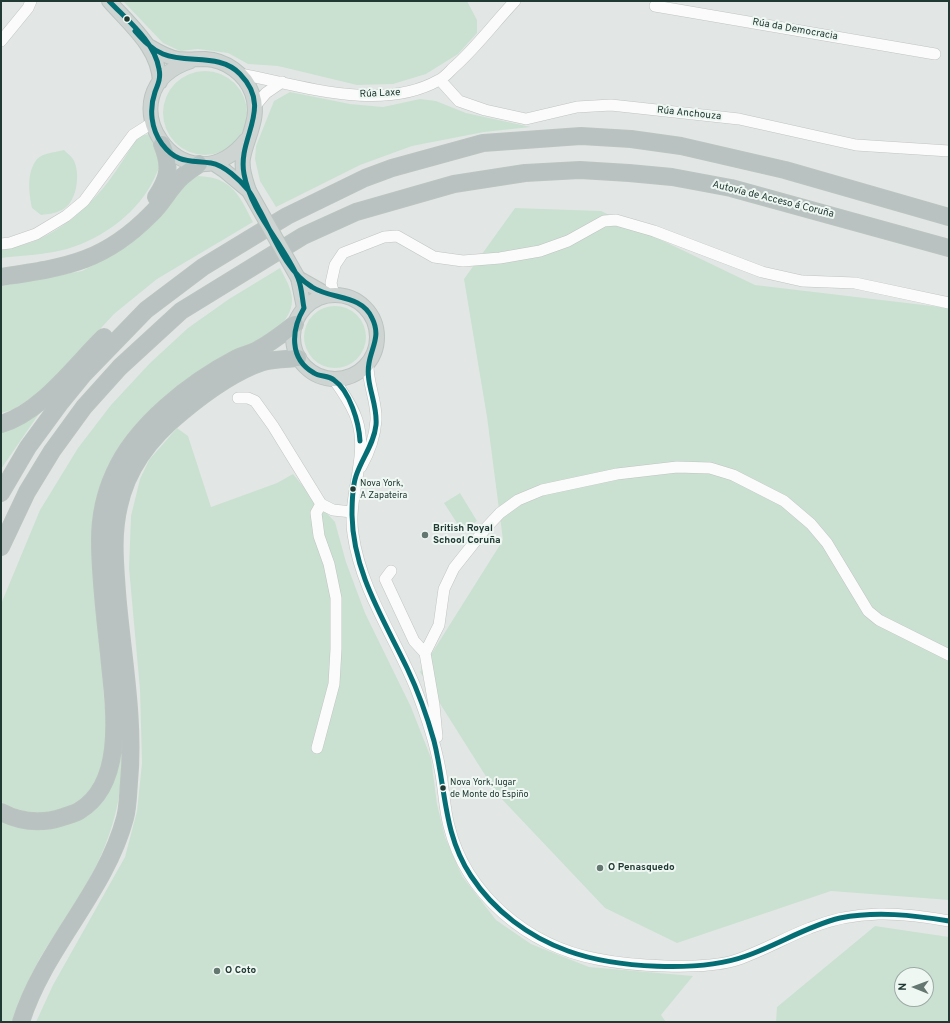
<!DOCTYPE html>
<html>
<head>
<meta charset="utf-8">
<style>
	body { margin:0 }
	#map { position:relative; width:950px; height:1023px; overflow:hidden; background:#e2e7e5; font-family:Overpass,sans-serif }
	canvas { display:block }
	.frame { position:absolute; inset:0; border:2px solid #203a33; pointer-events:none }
	.north { position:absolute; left:894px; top:967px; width:40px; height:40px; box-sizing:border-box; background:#eff7f3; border:1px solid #9caba6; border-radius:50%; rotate:271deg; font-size:11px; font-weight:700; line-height:16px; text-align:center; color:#203a33 }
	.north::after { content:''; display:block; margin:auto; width:14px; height:18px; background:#647771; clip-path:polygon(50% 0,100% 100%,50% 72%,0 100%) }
</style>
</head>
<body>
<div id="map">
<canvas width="950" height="1023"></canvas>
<div class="frame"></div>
<div class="north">N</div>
</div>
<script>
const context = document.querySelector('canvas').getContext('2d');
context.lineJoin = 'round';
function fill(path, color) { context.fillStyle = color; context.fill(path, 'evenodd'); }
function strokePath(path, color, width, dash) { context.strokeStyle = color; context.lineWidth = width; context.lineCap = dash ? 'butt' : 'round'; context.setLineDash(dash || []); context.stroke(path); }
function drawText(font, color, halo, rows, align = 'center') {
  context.font = font + ' Overpass,sans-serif'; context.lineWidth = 4; context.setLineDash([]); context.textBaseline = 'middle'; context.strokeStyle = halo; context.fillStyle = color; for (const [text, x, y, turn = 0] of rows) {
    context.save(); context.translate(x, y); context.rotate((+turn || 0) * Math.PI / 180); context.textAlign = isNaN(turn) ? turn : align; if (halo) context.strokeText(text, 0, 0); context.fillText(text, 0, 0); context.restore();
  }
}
const green = new Path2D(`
	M123,1H467L477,20V33L458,54L426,74L393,84L357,85L278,66L248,64L228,53L198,49L180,51L163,43Z
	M163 113a42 42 0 1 1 84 0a42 42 0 1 1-84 0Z
	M290,92L350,104L383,107L420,99L436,101L466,113L531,127L484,132L412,146L360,165L276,207L260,181L255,159L256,146L274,101Z
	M150,134C155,144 162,155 160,166C159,169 156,174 155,177C139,212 104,238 67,249C44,255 25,255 1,258V249C44,246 82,215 108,182C119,168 128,151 139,136Z
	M64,150C67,153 71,156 73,159C81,172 77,200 65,208C58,213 50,214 41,215L32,208C29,193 26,173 37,159C43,153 56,152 64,150Z
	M198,176C232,177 239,195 253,222L157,279L114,314L43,391L12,410L1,413V286L82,271L114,254L145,231L170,203L183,185Z
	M515,208L601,211L755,285L949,308V900L831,891L677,943L605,908L497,794L420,672L503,540L487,417L464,279Z
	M280,268C293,292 299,304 280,327L138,425C130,480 122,535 114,590C111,616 105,642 103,668C101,705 115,738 99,776C83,815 35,822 1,802V604L40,510L78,448L111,405L150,363L188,328L229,299Z
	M304 337a31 31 0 1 1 62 0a31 31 0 1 1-62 0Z
	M43,408L1,469V431Z
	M177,428L188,436L211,507L277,483L293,474L312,497L335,522L346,562L365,613L411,707L431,758L437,804L445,837L462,876L496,920L531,944L589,967L693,976L661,1015L666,1022H36L53,985L125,857L137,811L142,763L140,690L129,568L131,516L140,479L149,460Z
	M460,493L477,521L462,531L444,503Z
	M121,747C125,793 112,837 90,878C76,906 56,931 40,958C29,978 20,1000 12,1022H1V820L41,829L111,785L118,767Z
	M875,926L949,937V1022H776L777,1007ZM902,975H926V999H902Z`);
const minor = new Path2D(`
	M655,6L935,54
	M1,41L28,8L31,1
	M240,74C300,85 381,113 439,80C444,78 449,72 453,68C476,48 494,23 515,1
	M440,80L459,101L485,110L526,119L577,107L611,105L739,119L856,145L949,151
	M255,106L266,93L282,82
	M1,244L10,243L36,234L66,216L84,201L133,135L152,123
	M334,295L331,283L335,265L343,253L384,237L397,236L434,257L463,261L500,258L540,251L568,241L604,221L616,220L654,231L762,272L802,281L855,283L949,303
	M334,379C342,392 352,404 357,420C369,457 347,496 353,534C361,591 395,637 416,689C426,715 435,742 440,769C444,788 444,807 449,826C466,895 528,946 597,959C631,966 700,970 733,961C759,953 784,938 810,928C856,909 901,912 949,921
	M238,398H248L255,401L273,426L321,504L333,510L352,512
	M361,467C369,453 375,437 376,420C377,401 367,382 368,363
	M391,571L385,579L414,641L425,653
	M425,653L439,625L444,589L454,568L485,529L500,513L518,500L542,490L617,474L677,467L710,468L733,475L784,501L811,524L827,543L868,611L879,620L949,655
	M425,653L434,705L437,737
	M317,748L334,684L336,649V598L329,564L319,536L316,513L321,504`);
const major = new Path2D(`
	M109,1C130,25 159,48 160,82
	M147,45C157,51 166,57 178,59C187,60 196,59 205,59C226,60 245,74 252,93C261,117 247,136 243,158C241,170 246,181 249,191
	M191,61C99,91 184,216 246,140
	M213,163L225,171L249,191
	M298,278L328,295
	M298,278L304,308
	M293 337a42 42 0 1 1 84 0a42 42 0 1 1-84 0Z`);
const highway = new Path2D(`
	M156,197C169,177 171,166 162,144
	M1,277C65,267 103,263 151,214C161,205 167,193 176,183C182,175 191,170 199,164
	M1,424C42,412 75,365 104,337
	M1,493L28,447L61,402L83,375L146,310L203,267L287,216L365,178L392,168L483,143L581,136L631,139L681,146L785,170L949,217
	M1,547L27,492L52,451L84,407L120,367L181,311L303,236L356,212L454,184L525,173L580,170L629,173L672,177L731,188L949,248
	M1,812C20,822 42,824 63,817C68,815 74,814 79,811C128,782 113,701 109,654C105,616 100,578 100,540C100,518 105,494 114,474C135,425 191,382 237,358C244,355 252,353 259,349C272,342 283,333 295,324
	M21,1022C44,948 105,893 125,818C128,807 128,794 129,782C135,719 122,655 117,592C115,563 112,535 119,506C127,468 152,436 182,412C206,392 233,372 263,362C274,359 287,359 298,358`);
const majorBridge = new Path2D(`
	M249,191L298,278`);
const bus1 = new Path2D(`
	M109,1C127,20 155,42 159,69C161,78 158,84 155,92C149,109 151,129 162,144C177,164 190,160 211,163C224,165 240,180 248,190C253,196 256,204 260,211C274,237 286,271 312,287C332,300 361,294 372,318C381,336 372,346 369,363C365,384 378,404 376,425C374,444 362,458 356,476C352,488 352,502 352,515C353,572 383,618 407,668C418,691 427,716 434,741C446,788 443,834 471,876C494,911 529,937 568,951C615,968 699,973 746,956C778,945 807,926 840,918C876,911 913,915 949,921
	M135,31C143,40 151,49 163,54C188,64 220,53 240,74C274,109 237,137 244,174C251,213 283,243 298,278C302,288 302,298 304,308C291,330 289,359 314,373C320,377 328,375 334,380C350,391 359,423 360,441`);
const markers = [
	[127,19,3.5,"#203a33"],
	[353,489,3.5,"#203a33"],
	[425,535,4,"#647771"],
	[443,788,3.5,"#203a33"],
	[600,868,4,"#647771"],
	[217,971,4,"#647771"]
];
const busNames = [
	["Nova York,",360,484],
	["A Zapateira",360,496],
	["Nova York, lugar",450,783],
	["de Monte do Espiño",450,795]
];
const streetNames = [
	["Rúa da Democracia",795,30,10],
	["Rúa Laxe",380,94,-3],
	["Rúa Anchouza",689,114,6],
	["Autovía de Acceso á Coruña",773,200,14]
];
const poiNames = [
	["British Royal",433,529],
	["School Coruña",433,541],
	["O Penasquedo",608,868],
	["O Coto",225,971]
];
fill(green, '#cae1d1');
strokePath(minor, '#bfc4c2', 12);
strokePath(major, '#bbc4c1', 16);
strokePath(highway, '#bbc4c1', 18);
strokePath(minor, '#fbfbfb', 11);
strokePath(major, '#cdd4d2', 14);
strokePath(highway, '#b9c2c0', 16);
strokePath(majorBridge, '#bbc4c1', 16, []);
strokePath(majorBridge, '#cdd4d2', 14);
strokePath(bus1, '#056e74', 5);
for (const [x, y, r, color] of markers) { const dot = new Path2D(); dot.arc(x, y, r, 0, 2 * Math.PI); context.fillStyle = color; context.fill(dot); strokePath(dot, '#eff7f3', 1.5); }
drawText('9px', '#203a33', '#eff7f3', busNames, 'left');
drawText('10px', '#203a33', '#eff7f3', streetNames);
drawText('bold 10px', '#203a33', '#eff7f3', poiNames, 'left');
</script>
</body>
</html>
